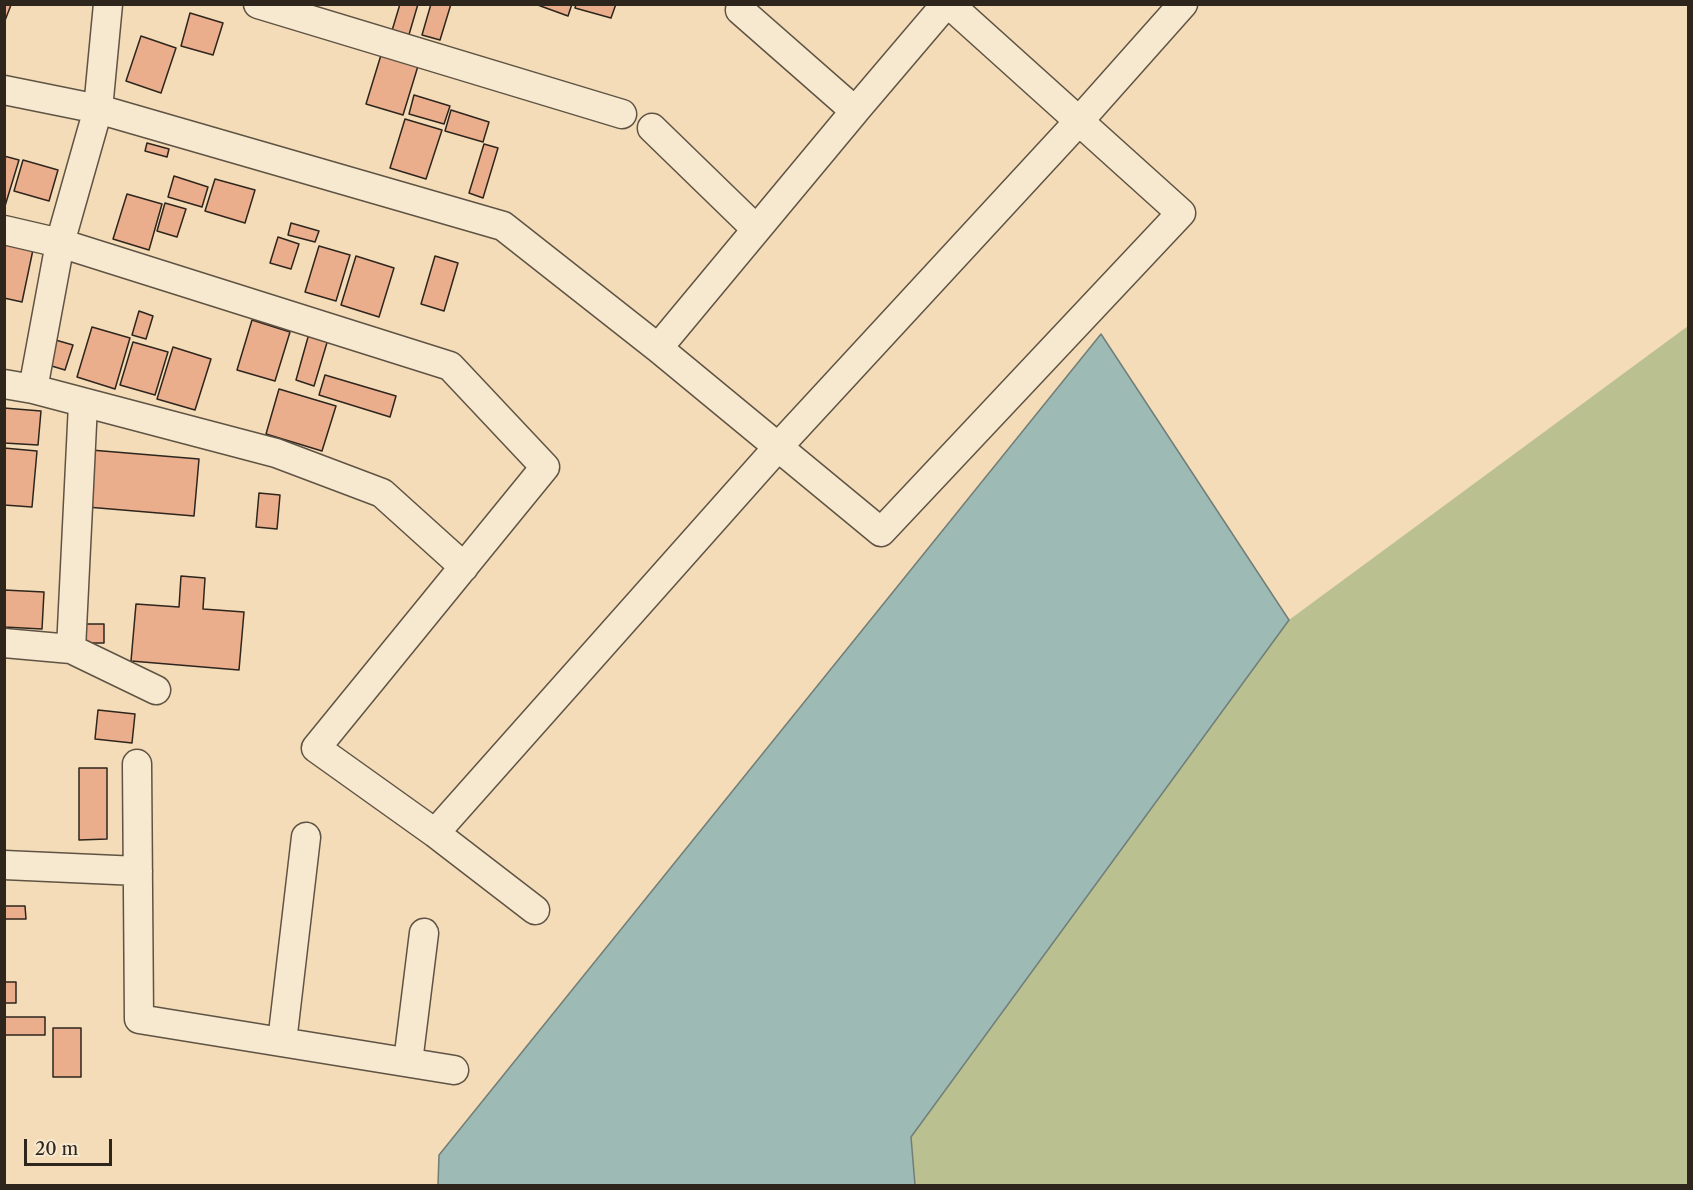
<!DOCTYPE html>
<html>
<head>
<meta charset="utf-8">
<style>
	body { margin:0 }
	#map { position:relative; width:1693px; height:1190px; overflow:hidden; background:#f3dcb7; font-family:"Libre Caslon Text",serif }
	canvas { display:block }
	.frame { position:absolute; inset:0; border:6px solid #2e251d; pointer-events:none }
	.scale { position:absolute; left:24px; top:1139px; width:88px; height:27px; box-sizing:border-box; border:3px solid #2e251d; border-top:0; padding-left:8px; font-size:18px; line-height:21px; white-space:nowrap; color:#2e251d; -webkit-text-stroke:4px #f7e8d0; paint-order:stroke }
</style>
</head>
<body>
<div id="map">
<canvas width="1693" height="1190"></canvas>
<div class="frame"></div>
<div class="scale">20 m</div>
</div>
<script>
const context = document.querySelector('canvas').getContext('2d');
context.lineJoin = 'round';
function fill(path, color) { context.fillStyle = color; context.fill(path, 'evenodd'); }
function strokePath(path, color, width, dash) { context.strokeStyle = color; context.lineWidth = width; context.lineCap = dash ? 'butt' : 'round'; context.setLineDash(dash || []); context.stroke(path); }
const green = new Path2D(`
	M1688,326V1185H915L911,1137L1289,620Z`);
const water = new Path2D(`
	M1101,334L1289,620L911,1137L915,1185H438L439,1155Z`);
const building = new Path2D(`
	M4,4L11,5L4,23Z
	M400,4H418L408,38L391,34Z
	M431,4H451L440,40L422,35Z
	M535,4H572L568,16Z
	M576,4H616L611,18L575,8Z
	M190,13L223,23L213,55L181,46Z
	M141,36L176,48L161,93L126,81Z
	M381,55L418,66L403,115L366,104Z
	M414,95L450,106L444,124L409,114Z
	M451,110L489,122L483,142L445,131Z
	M405,119L442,130L426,179L390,168Z
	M147,143L169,149L167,157L145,151Z
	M484,144L498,148L483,198L469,193Z
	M4,156L19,160L5,206H4Z
	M23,160L58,170L49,201L14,191Z
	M174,176L208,187L202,207L168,197Z
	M215,179L255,190L245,223L205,211Z
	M127,194L162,204L149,250L113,239Z
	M165,203L186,209L177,237L157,231Z
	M291,223L319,231L315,242L288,235Z
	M278,237L299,244L291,269L270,263Z
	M4,239L34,245L22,302L4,298Z
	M319,246L350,255L336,301L305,292Z
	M356,256L394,268L379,317L341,305Z
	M435,256L458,263L444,311L421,304Z
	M139,311L153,316L146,339L132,335Z
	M252,320L290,332L275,381L237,370Z
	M92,327L130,338L115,389L77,377Z
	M310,330L329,336L314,386L296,380Z
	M52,339L73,345L65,370L45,364Z
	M133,342L168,352L155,395L120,385Z
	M173,347L211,359L195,410L157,399Z
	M325,375L396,396L390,417L319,395Z
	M279,389L336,406L322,451L266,434Z
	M4,408L41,411L38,445L4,443Z
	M4,448L37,451L32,507L4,505Z
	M91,450L199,459L194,516L87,507Z
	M259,493L280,495L277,529L256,527Z
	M181,576L205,578L203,609L244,612L239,670L131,661L136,604L179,607Z
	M4,590L44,592L42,629L4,627Z
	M80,624H104V643H79Z
	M98,710L135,714L132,743L95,739Z
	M79,768H107V839L79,840Z
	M4,906H25L26,919H4Z
	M4,982H16V1003H4Z
	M4,1017H45V1035H4Z
	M53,1028H81V1077H53Z`);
const street = new Path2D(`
	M258,4L622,114
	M740,10L855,111L946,4
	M4,90L98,109L503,226L658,348L881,532L1181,213L949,4
	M652,128L756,229
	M4,230L60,243L450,366L545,467L316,748L435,833L535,910
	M658,348L855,111
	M4,384L33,389L60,243L98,109L108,4
	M33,389L276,453L382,493L464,567
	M4,643L71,649L83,404
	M71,649L156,690
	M137,764L139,1019L454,1070
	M435,833L778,447L1079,121L1183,4
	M4,865L138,871
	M282,1042L306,837
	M408,1062L424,933`);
fill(green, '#bac08f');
fill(water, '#9dbab5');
strokePath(water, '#717e78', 1.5);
fill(building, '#eaae8d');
strokePath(building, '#2e251d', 1.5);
strokePath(street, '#5f5344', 31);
strokePath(street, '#f7e8d0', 28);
</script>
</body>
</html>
